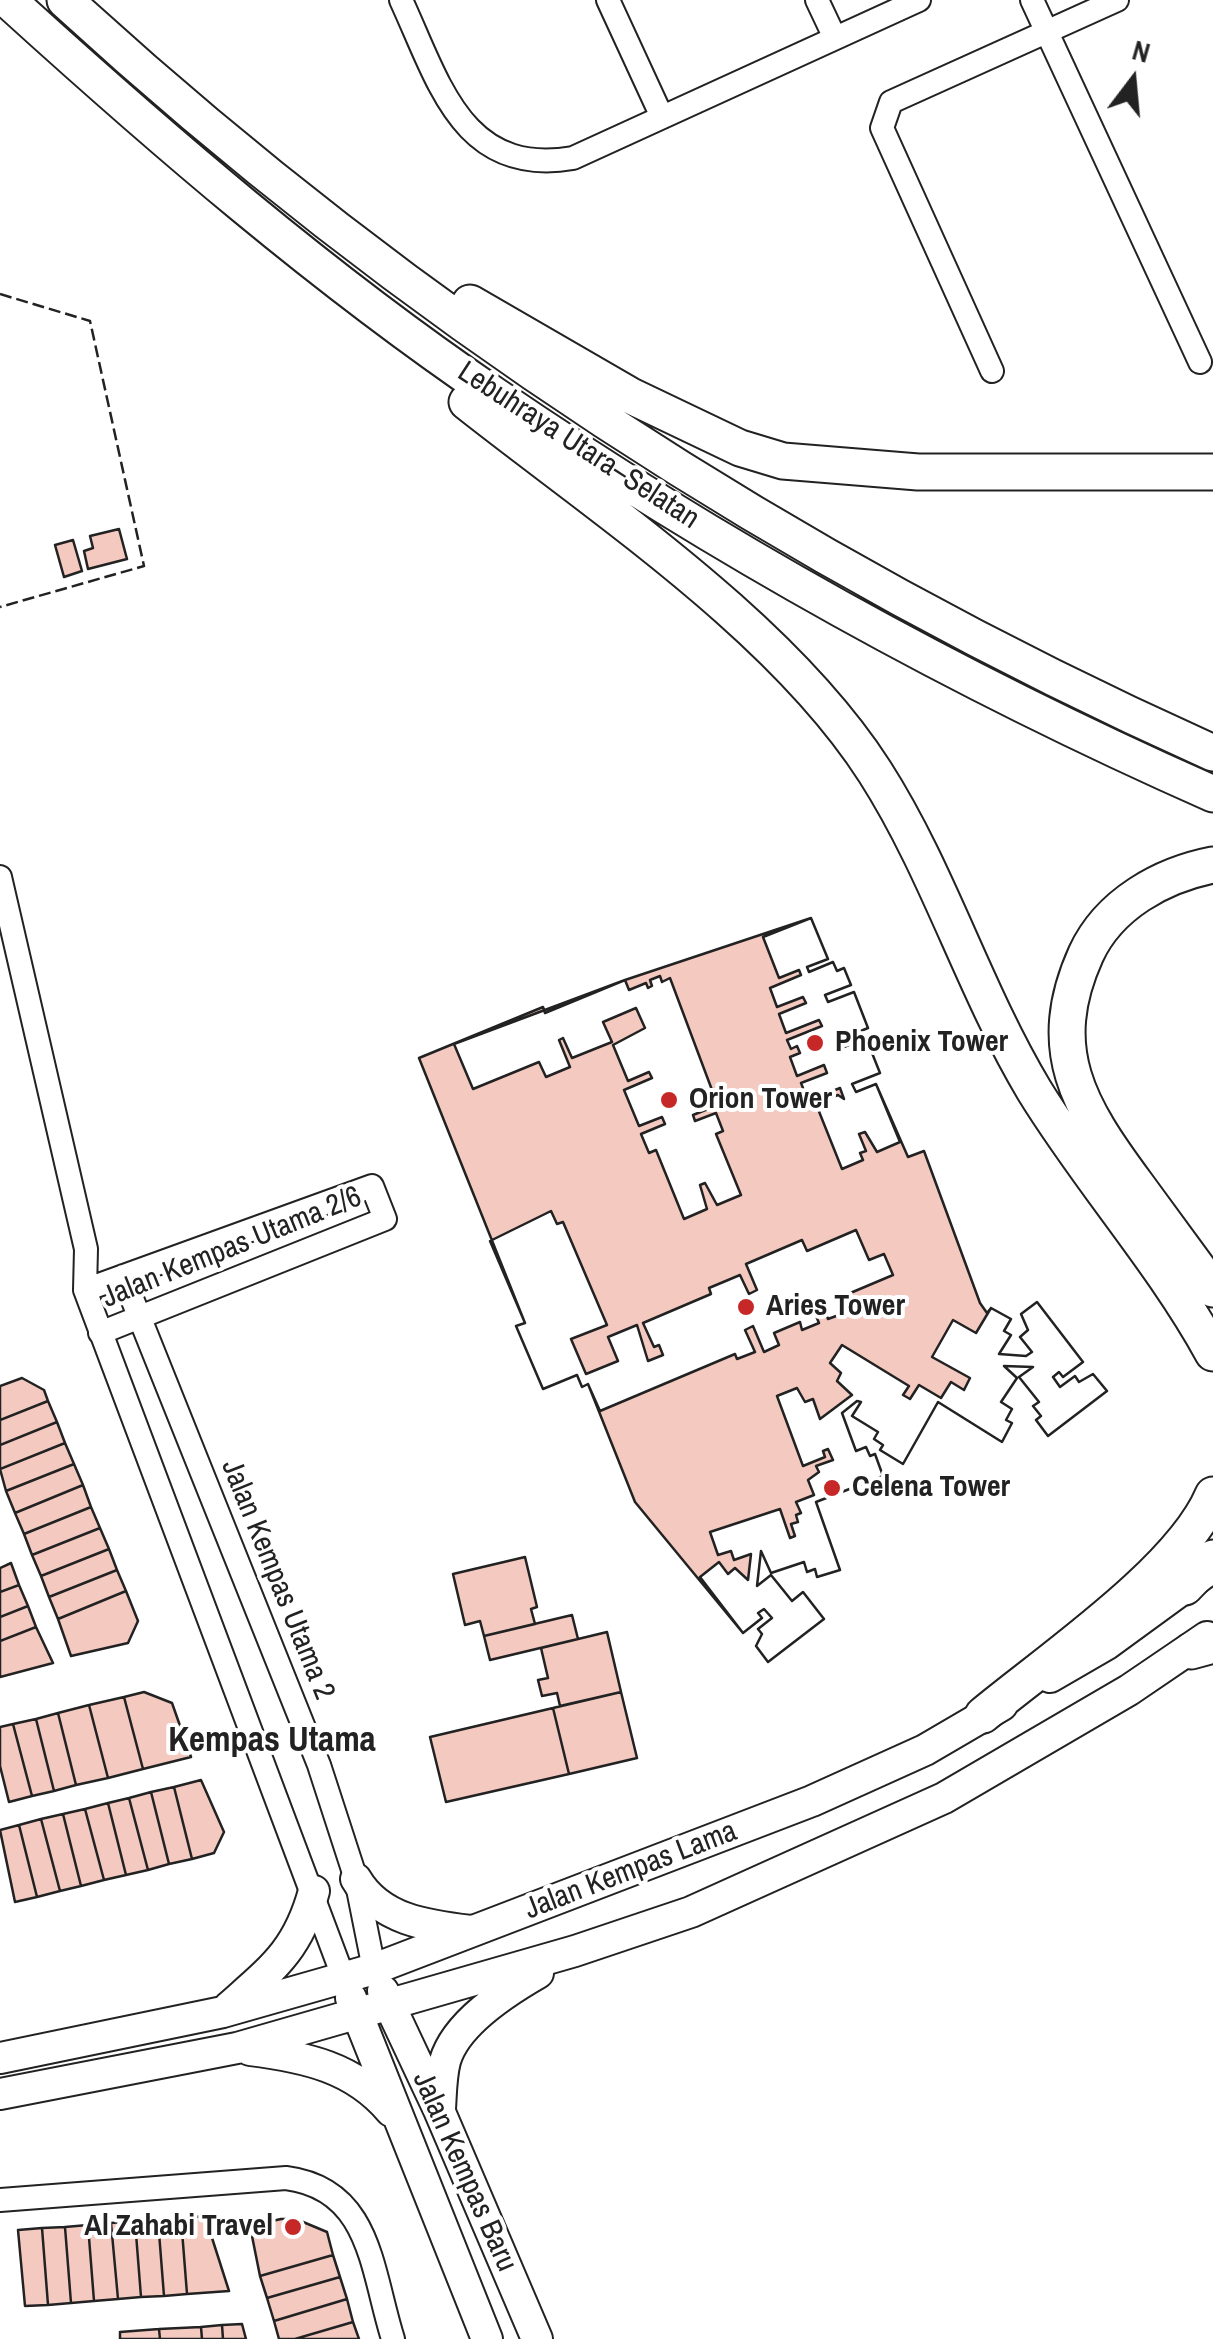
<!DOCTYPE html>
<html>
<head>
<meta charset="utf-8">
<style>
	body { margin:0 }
	#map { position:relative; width:1213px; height:2339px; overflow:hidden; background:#fff; font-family:"Archivo Narrow",sans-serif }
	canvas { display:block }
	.north { position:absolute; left:1083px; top:30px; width:100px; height:100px; -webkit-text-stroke:8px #fff; paint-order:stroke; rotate:16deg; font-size:28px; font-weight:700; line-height:40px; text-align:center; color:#222 }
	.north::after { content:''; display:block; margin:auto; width:35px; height:45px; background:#222; clip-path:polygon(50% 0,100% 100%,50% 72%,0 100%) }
</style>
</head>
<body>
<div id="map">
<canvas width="1213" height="2339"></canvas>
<div class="north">N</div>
</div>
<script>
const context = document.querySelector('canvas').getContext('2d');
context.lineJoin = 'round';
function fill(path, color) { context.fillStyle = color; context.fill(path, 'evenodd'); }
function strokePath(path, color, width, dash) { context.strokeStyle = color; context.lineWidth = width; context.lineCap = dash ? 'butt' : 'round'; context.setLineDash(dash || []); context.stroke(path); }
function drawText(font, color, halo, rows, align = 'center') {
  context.font = font + ' "Archivo Narrow",sans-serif'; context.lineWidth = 8; context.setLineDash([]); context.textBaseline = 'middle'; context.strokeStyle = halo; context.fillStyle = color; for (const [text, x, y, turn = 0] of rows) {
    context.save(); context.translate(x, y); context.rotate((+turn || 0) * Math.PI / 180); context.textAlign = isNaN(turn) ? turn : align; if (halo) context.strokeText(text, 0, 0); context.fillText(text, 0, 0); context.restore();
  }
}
const building = new Path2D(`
	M119,529L127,559L88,569L84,551L93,548L90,536Z
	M73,540L82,571L64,577L55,545Z
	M811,918L828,959L807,967L809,972L833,962L837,971L844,968L851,985L825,995L828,1002L854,992L868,1028L841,1039L844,1047L866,1038L880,1073L852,1084L856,1092L876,1084L908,1157L924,1151L980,1303L987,1313L991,1308L1011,1319L1004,1331L1011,1335L999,1354L1026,1356L1032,1352L1020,1337L1028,1330L1021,1314L1037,1302L1083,1362L1063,1377L1059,1372L1053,1377L1060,1387L1075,1376L1079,1382L1093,1374L1107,1391L1048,1436L1036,1420L1041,1416L1033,1406L1039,1402L1019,1377L1033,1367L1004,1366L1017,1378L1001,1402L1012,1409L1006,1420L1012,1423L1002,1442L938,1402L903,1464L880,1450L883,1445L874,1439L878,1432L852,1416L861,1402L857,1401L842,1413L856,1451L866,1447L870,1456L875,1454L883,1476L816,1502L840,1570L817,1577L815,1569L807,1572L804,1562L771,1573L761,1551L757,1586L771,1575L792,1601L803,1592L824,1619L768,1662L756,1646L762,1634L758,1629L772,1618L764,1609L758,1613L762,1618L743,1633L635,1502L588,1384L582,1387L577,1375L543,1389L516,1326L525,1323L419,1058L543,1007L545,1013L625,980Z
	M811,918L828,959L807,967L809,972L833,962L837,971L844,968L851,985L825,995L828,1002L854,992L868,1028L841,1039L844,1047L866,1038L880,1073L852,1084L856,1092L876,1084L900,1142L877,1152L865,1132L859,1134L866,1151L860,1153L863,1160L842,1169L816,1104L838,1095L844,1099L840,1088L808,1101L801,1083L827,1073L824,1065L797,1076L790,1057L800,1053L797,1046L791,1049L787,1040L822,1026L819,1020L786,1033L779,1014L806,1003L803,997L777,1007L770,988L801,975L799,970L779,978L763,937Z
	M660,976L662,982L670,978L712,1090L707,1092L713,1107L693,1115L695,1121L716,1113L723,1131L716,1134L741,1195L717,1205L705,1183L700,1185L707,1209L684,1219L656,1150L649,1153L641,1134L665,1124L662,1117L639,1126L624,1090L652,1078L649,1072L628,1081L613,1045L645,1028L636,1008L603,1022L612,1042L572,1058L563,1038L559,1040L570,1067L546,1077L539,1062L473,1089L454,1044L625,980L629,990L646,983L648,988L652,986L650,980Z
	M551,1211L557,1224L563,1222L607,1325L571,1339L586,1374L618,1361L608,1337L637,1325L648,1361L663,1355L659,1345L654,1347L643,1323L711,1294L709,1288L740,1275L749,1294L757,1290L746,1264L802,1240L807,1251L856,1230L869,1260L884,1254L893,1275L848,1294L842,1301L847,1312L828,1319L819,1298L810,1302L819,1323L802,1330L800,1322L774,1333L779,1345L764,1352L753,1326L745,1330L755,1352L737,1359L735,1354L600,1411L588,1384L582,1387L577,1375L543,1389L516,1326L525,1323L490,1241Z
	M1037,1302L1083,1362L1063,1377L1059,1372L1053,1377L1060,1387L1075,1376L1079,1382L1093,1374L1107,1391L1048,1436L1036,1420L1041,1416L1033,1406L1039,1402L1019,1377L1033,1367L1004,1366L1017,1378L1001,1402L1012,1409L1006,1420L1012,1423L1002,1442L938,1402L903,1464L880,1450L883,1445L874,1439L878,1432L852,1416L861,1402L857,1401L842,1413L856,1451L866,1447L870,1456L875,1454L883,1476L816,1502L840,1570L817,1577L815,1569L807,1572L804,1562L771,1573L761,1551L757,1586L771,1575L792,1601L803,1592L824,1619L768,1662L756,1646L762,1634L758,1629L772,1618L764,1609L758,1613L762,1618L743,1633L700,1577L719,1562L728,1574L735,1568L748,1580L751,1554L734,1560L731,1551L718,1555L710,1532L780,1509L790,1538L795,1536L791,1524L798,1522L796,1515L801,1513L796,1502L814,1495L808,1480L819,1472L816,1466L833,1460L828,1449L823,1451L825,1457L803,1466L777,1396L797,1388L805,1402L813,1399L820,1419L852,1395L837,1381L841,1373L830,1363L842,1345L909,1386L903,1395L910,1399L919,1385L941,1398L951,1382L964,1390L970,1378L932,1357L953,1320L976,1333L991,1308L1011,1319L1004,1331L1011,1335L999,1354L1026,1356L1032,1352L1020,1337L1028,1330L1021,1314Z
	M22,1378L44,1390L48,1401L0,1420V1386Z
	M48,1401L57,1422L0,1445V1420Z
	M57,1422L65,1443L0,1469V1445Z
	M65,1443L74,1464L6,1491L0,1469Z
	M74,1464L83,1485L15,1513L6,1491Z
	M83,1485L91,1507L24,1534L15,1513Z
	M91,1507L100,1528L32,1555L24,1534Z
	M100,1528L109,1549L41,1576L32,1555Z
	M109,1549L117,1570L49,1597L41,1576Z
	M525,1557L537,1607L531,1609L535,1624L484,1636L480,1621L465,1625L453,1574Z
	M11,1563L19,1585L0,1592V1568Z
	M117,1570L126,1591L58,1619L49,1597Z
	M19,1585L28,1606L0,1617V1592Z
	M126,1591L138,1621L128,1643L71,1656L58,1619Z
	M28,1606L36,1627L0,1641V1617Z
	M572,1615L578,1639L490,1660L484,1636Z
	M36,1627L53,1663L0,1677V1641Z
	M607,1632L621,1692L560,1706L557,1693L542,1696L538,1680L548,1678L541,1648Z
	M144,1692L172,1703L191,1757L143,1769L124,1697Z
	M621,1692L637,1758L569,1774L553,1708Z
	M124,1697L143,1769L108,1778L89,1705Z
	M89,1705L108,1778L76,1785L58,1713Z
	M553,1708L569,1774L446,1802L430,1737Z
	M58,1713L76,1785L54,1791L36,1719Z
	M36,1719L54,1791L32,1796L13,1724Z
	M13,1724L32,1796L9,1802L0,1766V1727Z
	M201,1780L224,1832L214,1853L192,1859L174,1787Z
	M174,1787L192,1859L169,1864L151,1792Z
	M151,1792L169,1864L148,1870L129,1798Z
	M129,1798L148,1870L126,1875L108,1803Z
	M108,1803L126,1875L104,1880L85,1809Z
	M85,1809L104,1880L81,1886L63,1814Z
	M63,1814L81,1886L60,1891L41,1819Z
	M41,1819L60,1891L37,1897L19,1825Z
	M19,1825L37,1897L15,1902L0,1830Z
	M205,2216L229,2291L187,2294L181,2218Z
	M181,2218L187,2294L164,2296L158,2220Z
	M281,2219H296L327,2232L333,2255L260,2276L250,2226Z
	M158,2220L164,2296L141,2297L135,2221Z
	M135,2221L141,2297L118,2299L111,2223Z
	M111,2223L118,2299L94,2301L88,2225Z
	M88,2225L94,2301L71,2303L65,2227Z
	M65,2227L71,2303L48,2305L42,2228Z
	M42,2228L48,2305L25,2306L18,2230Z
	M333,2255L340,2277L267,2298L260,2276Z
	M340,2277L347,2299L274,2321L267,2298Z
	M347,2299L353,2322L295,2339H279L274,2321Z
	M353,2322L359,2339H295Z
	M242,2324L246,2339H223L222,2325Z
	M222,2325L223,2339H202L201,2327Z
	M201,2327L202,2339H160L159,2329Z
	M159,2329L160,2339H120V2332Z`);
const minor = new Path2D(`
	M401,0C439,82 462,177 573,158L919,0
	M608,0L662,117
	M817,0L834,36
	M1032,0L1200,362
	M992,371L882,128L891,102L1117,0
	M0,877L86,1249L85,1290L344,1979
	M123,1276L319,1765L356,1879L374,1969
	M85,1290L372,1186L385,1219L100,1333
	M0,2200L286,2178C371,2189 371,2269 393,2339`);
const major = new Path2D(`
	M1050,1677L1107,1644L1203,1574
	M356,1879C380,1920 428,1926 471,1931
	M383,1991L439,2110L537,2339
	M351,1998L487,2339
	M229,2007C273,1968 298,1950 314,1891
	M250,2050C305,2057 354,2067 391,2111
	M0,2058L223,2012L374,1969L812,1801L925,1750L1002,1705
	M0,2094L237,2048L575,1951L691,1912L944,1798L1129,1690L1207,1637
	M440,2109C441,2094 441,2076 445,2061C456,2023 505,1992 538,1973`);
const highway = new Path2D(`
	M8,0C162,140 322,278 494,395C721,550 962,683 1213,794
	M65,0C407,314 790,563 1213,753
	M470,303L629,395L740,448L783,461L918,472H1213
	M467,402C601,508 782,627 875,772C939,872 973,988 1034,1090C1089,1180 1162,1260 1213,1353
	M1213,865C1162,875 1109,904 1086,954C1043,1049 1079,1107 1136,1184C1162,1219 1187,1254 1213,1289
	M1185,1587L1213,1558
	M1191,1651L1213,1645
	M983,1715C1048,1661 1181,1571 1213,1495`);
const fence = new Path2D(`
	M0,294L90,321L144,566L0,607`);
const markers = [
	[815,1043,10,"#c62828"],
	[669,1100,10,"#c62828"],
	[746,1307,10,"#c62828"],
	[832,1488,10,"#c62828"],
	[293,2227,10,"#c62828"]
];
const streetNames = [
	["Lebuhraya Utara–Selatan",578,446,33],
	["Jalan Kempas Utama 2/6",232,1248,-22],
	["Jalan Kempas Utama 2",277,1580,68],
	["Jalan Kempas Lama",631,1871,-21],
	["Jalan Kempas Baru",464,2172,66]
];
const poiNames = [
	["Phoenix Tower",835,1043],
	["Orion Tower",689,1100],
	["Aries Tower",766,1307],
	["Celena Tower",852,1488],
	["Al Zahabi Travel",273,2227,"right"]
];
const quarterNames = [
	["Kempas Utama",272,1742]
];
fill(building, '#f3c9c0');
strokePath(building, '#222', 2.5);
strokePath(minor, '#222', 26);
strokePath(major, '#222', 34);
strokePath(highway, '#222', 39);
strokePath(minor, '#fff', 22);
strokePath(major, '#fff', 30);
strokePath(highway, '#fff', 35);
strokePath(fence, '#222', 2.5, [12, 5]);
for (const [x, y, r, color] of markers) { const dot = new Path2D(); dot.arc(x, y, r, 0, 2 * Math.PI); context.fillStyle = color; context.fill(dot); strokePath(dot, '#fff', 4); }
drawText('30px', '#222', '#fff', streetNames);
drawText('bold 30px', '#222', '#fff', poiNames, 'left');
drawText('bold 35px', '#222', '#fff', quarterNames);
</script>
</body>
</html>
